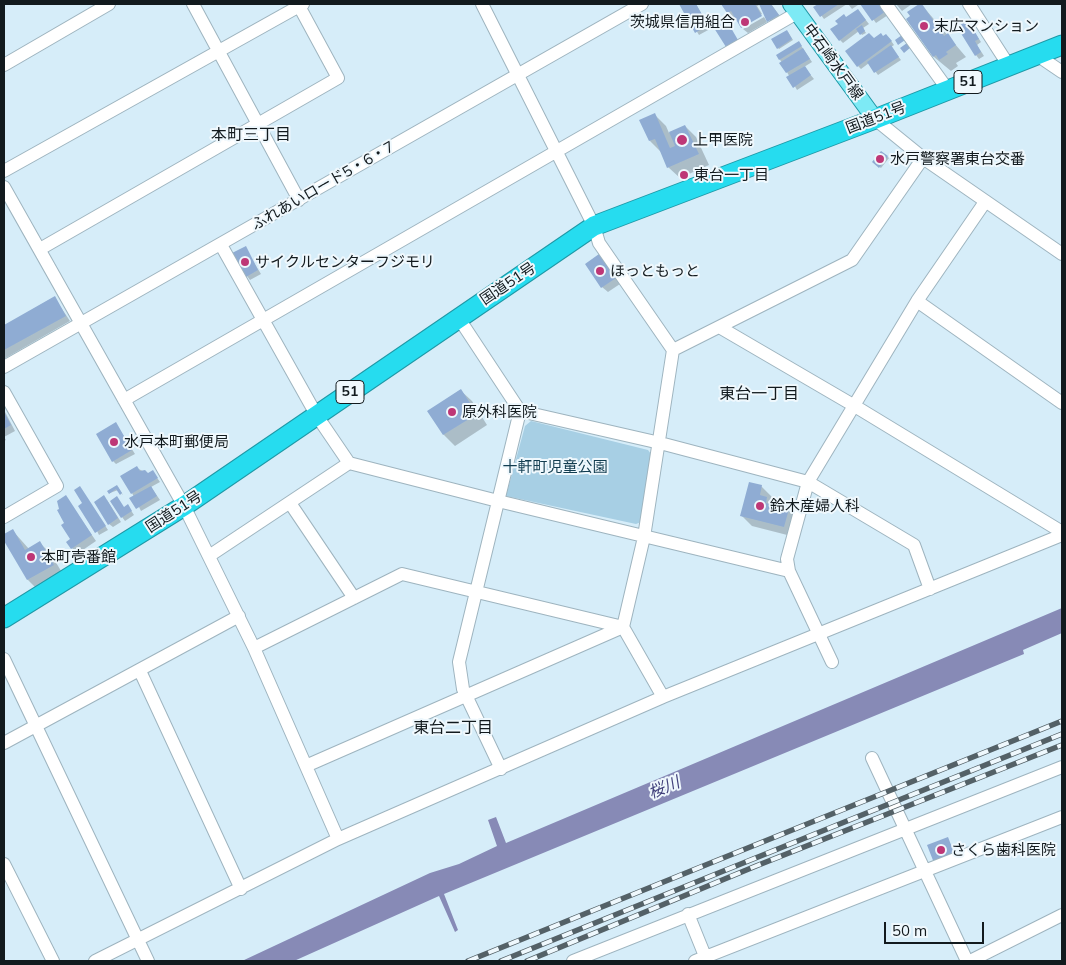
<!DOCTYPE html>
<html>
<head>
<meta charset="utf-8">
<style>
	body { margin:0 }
	#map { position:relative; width:1066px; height:965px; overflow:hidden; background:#d6edf9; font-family:Mulish,sans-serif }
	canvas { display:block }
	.frame { position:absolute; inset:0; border:5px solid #121a1e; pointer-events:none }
	.scale { position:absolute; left:884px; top:922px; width:100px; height:22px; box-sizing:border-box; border:2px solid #121a1e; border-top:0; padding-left:6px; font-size:15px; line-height:18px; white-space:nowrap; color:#121a1e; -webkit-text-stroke:4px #eff8fd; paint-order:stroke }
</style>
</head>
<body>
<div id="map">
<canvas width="1066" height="965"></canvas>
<div class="frame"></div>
<div class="scale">50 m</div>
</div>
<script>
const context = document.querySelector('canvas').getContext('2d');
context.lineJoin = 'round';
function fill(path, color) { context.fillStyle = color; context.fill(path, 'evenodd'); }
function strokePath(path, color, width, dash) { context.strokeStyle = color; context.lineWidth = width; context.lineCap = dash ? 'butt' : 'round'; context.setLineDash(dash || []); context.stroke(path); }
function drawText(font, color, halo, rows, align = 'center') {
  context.font = font + ' Mulish,"Noto Sans JP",sans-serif'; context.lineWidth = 4; context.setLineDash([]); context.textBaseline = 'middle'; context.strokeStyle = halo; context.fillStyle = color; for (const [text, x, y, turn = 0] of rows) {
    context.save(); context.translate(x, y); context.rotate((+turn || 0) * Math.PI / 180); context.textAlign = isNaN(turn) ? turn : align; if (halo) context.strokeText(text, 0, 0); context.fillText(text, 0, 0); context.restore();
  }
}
const green = new Path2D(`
	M531,421L648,450L651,454L641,522L636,524L506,496L525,426Z`);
const water = new Path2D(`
	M1062,608V633L1023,650L1024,654L444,894L458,930L455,932L439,896L294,961H242L430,873L459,864L497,846L488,820L496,817L506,843Z`);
const shadow = new Path2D(`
	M680,4H696L710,29L699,35Z
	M722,4H771L782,19L772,25L761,4L757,6L762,14L742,27L736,17L733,18Z
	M820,4H847L824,19L815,7Z
	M848,4H857L858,5L852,9Z
	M862,4H880L888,15L876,23Z
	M896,4H912L902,11Z
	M921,4L966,57L956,63L958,66L951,71L934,57L908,19L912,17L908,12Z
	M861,14L869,24L863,28L866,33L862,35L859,31L843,43L840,40L847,19Z
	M764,17L767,22L748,33L743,29Z
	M968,22L981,42L977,45L984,56L979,59L976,55Z
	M788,32L793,40L779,49L778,48Z
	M883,37L889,38L894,45L891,47L901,60L878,75L869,63L861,69L858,66L874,40Z
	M800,44L812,62L804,67L814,79L797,90L778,56Z
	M655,115L666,126L669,133L685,126L696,137L709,165L680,178L668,167L661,152L650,141Z
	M881,152L889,158L881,168L873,162Z
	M245,248L261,274L250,280L247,276Z
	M599,255L620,284L608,292L602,287Z
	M54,297L70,321L4,359V326Z
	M460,390L472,401L487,425L455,446L444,435L429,411Z
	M4,410L15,431L4,437L6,440L4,441Z
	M116,424L135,454L116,464L113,461Z
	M137,468L148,474L153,472L160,482L151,487L160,500L141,511L132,493Z
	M761,486L773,498L771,503L776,507L788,510L800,522L795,537L752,526L741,515Z
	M118,487L123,495L118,490L110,493L109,491Z
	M80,488L108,530L99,535L84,504Z
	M66,497L96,541L77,554L72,548V540L60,509Z
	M107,500L121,522L113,527L109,524Z
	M111,502L125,508L128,506L134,515L125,521Z
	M13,531L29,549L40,543L51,554L64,576L39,591L28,580L4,538V536Z`);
const building = new Path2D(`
	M679,4H696L708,25L695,33Z
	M721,4H755L762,16L741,28L731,11L727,13Z
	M759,4H771L779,15L767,22Z
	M818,4H839L820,17L813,7Z
	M860,4H880L886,11L872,21Z
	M919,4H922L944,36L948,33L956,45L946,52L948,54L939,60L936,55L933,57L906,19L910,16L907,12Z
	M858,9L866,20L839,41L830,29L838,24L835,21L844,14L846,17Z
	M968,20L979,39L975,41L981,52L975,56L957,27Z
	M727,21L738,40L726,47L714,28Z
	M862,25L865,31L860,35L856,29Z
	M787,30L792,39L777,49L771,39Z
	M869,33L874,38L881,33L883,36L886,34L892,41L857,67L845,51Z
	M902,35L905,40L898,45L895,40Z
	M799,41L802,46L779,60L776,55Z
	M907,43L911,47L904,53L900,48Z
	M891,45L899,57L874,73L867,62Z
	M803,48L810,59L786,73L779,63Z
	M805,66L811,75L793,88L786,77Z
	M655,113L670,148L675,146L669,132L685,125L699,154L667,168L655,139L649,141L639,120Z
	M881,151L888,156L879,168L872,162Z
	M246,246L258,270L246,277L232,253Z
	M599,254L616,278L601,288L585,264Z
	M55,296L66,316L4,350V325Z
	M461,389L477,414L443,435L427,411Z
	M4,412L11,425L4,429Z
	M116,422L132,450L112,462L96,434Z
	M137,466L140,471L145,470L148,473L153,470L158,478L131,494L120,476Z
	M749,482L762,485L760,495L767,497L766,503L789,509L784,527L740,516Z
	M117,485L122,493L120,495L116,489L109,494L107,491Z
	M80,486L106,526L95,533L78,506L82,503L74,490Z
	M151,486L157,496L136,509L129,498Z
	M66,495L92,535L71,549L66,542L70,539L61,525L64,523L57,510L59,509L57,501Z
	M104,495L118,518L108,525L94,502Z
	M117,496L124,507L128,504L132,511L121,518L110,501Z
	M13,529L25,550L40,541L54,565L27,580L4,541V534Z
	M948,837L955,855L934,863L927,845Z`);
const minor = new Path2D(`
	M193,4L299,200
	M886,4L948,90
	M969,4L1009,66
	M1037,55L1062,72
	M4,65L109,4
	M875,119L923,158L1062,254
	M4,171L303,4
	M4,187L184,506L254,648L338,839
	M221,245L317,416L349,463L498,501L789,571L832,662
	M40,249L338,78L299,6
	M917,301L1062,403
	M458,317L520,411L660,443L808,482L914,545L930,589
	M721,328L853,405L1062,532
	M673,350L852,260L923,158
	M4,367L642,4
	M4,392L57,486L4,517
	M124,400L797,13
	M290,503L354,598
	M209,556L349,463
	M789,571L787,559L808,482L917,301L985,202
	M254,648L402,574L623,627L663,697
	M4,659L148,961
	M140,671L241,889
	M4,743L239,616
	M872,758L967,961
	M308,765L623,627L644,537L673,350L599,243L594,226L482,4
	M501,769L463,689L459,662L520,411
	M4,864L53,961
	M688,914L707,961
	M95,961L338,839L663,697L1062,535
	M573,961L1062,767
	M695,961L1062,817
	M970,961L1062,915`);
const major = new Path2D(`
	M791,4L875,119`);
const highway = new Path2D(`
	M4,618L184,506L594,226L875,119L1062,45`);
const rail = new Path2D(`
	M468,961L1062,721
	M501,961L1062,734
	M527,961L756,866L1062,745`);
const markers = [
	[745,22,5,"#be3776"],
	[924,26,5,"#be3776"],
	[682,140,6,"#be3776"],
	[880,159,5,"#be3776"],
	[684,175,5,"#be3776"],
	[245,262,5,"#be3776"],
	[600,271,5,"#be3776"],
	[452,412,5,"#be3776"],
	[114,442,5,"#be3776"],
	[760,506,5,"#be3776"],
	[31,557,5,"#be3776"],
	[941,850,5,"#be3776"]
];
const shields = [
	[968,82,28],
	[350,392,28]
];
const shieldNames = [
	["51",968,82],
	["51",350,392]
];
const poiNames = [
	["茨城県信用組合",735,22,"right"],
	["末広マンション",934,26],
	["上甲医院",693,140],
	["水戸警察署東台交番",890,159],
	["東台一丁目",694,175],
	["サイクルセンターフジモリ",255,262],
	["ほっともっと",610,271],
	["原外科医院",462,412],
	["水戸本町郵便局",124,442],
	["鈴木産婦人科",770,506],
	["本町壱番館",41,557],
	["さくら歯科医院",951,850]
];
const streetNames = [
	["中石崎水戸線",833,62,54],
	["国道51号",876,118,-21],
	["ふれあいロード5・6・7",323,186,-30],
	["国道51号",508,284,-34],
	["国道51号",174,512,-33]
];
const parkNames = [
	["十軒町児童公園",555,467]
];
const neighbourhoodNames = [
	["本町三丁目",251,135],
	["東台一丁目",759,394],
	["東台二丁目",453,728]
];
const waterNames = [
	["桜川",664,788,-23]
];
fill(green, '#a7cfe4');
fill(water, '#878ab6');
fill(shadow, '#0003');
fill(building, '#8facd3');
strokePath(minor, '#9eb4bf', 14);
strokePath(major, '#1f98a6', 18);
strokePath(highway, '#1f98a6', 21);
strokePath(minor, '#fff', 12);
strokePath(major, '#7deaf5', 16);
strokePath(highway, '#26dcef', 19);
strokePath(rail, '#546167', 5.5);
strokePath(rail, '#eff8fd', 4, [11]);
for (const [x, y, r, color] of markers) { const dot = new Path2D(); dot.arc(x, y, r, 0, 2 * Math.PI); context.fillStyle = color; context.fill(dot); strokePath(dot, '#eff8fd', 2); }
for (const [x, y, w] of shields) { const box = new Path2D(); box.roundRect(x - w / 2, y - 11.5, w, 23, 4); context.fillStyle = '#eff8fd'; context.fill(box); strokePath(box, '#121a1e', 1); }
drawText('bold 14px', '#121a1e', null, shieldNames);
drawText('15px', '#121a1e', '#eff8fd', poiNames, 'left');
drawText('15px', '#121a1e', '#eff8fd', streetNames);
drawText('15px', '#123d50', '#eff8fd', parkNames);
drawText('16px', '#121a1e', '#eff8fd', neighbourhoodNames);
drawText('italic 16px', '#42427c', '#eff8fd', waterNames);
</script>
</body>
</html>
